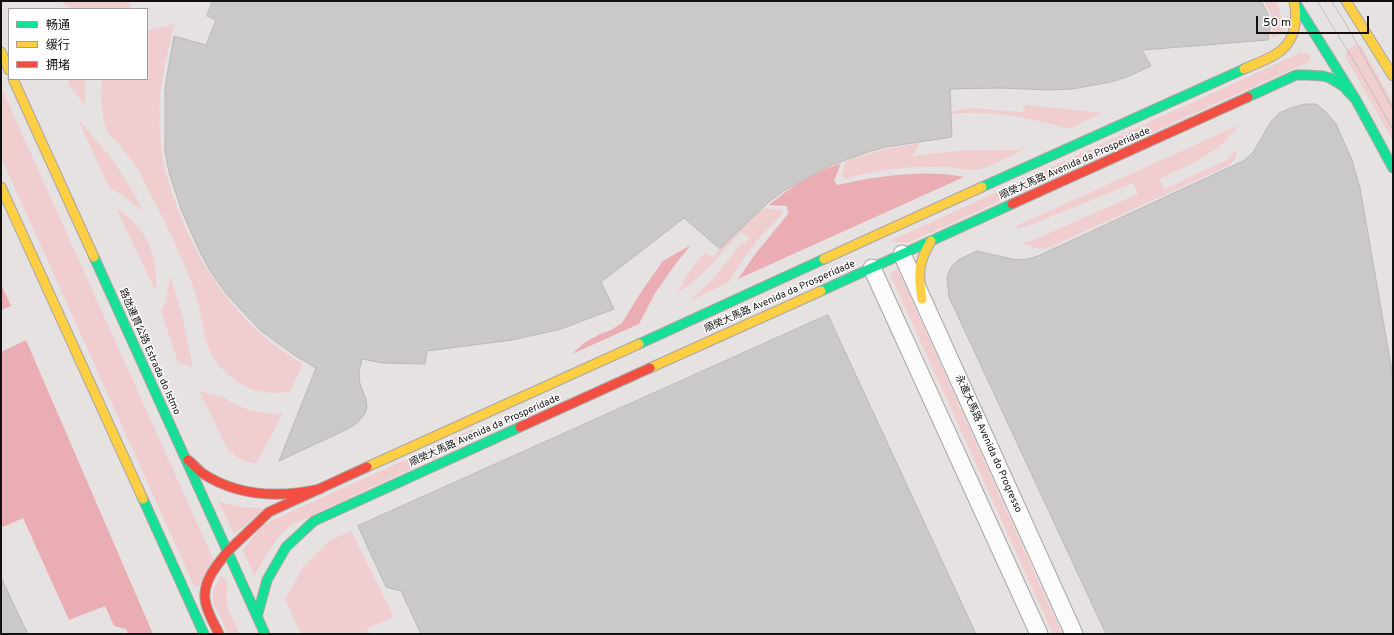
<!DOCTYPE html>
<html>
<head>
<meta charset="utf-8">
<style>
	body { margin:0 }
	#map { position:relative; width:1394px; height:635px; overflow:hidden; background:#e7e2e2; font-family:Overpass,"Noto Sans SC",sans-serif }
	canvas { display:block }
	.frame { position:absolute; inset:0; border:2px solid #131010; pointer-events:none }
	.legend { position:absolute; left:8px; top:8px; width:140px; height:72px; box-sizing:border-box; background:#fff; border:1px solid #a19f9f; margin:0; padding:5px 7px; list-style:none; font-size:12px; color:#131010 }
	.legend li { display:flex; align-items:center; gap:8px; height:20px }
	.legend b { width:20px; border:1px solid #a19f9f }
	.scale { position:absolute; left:1256px; top:16px; width:113px; height:18px; box-sizing:border-box; border:2px solid #131010; border-top:0; padding-left:5px; font-size:12px; line-height:14px; white-space:nowrap; color:#131010; -webkit-text-stroke:3px #fff; paint-order:stroke }
</style>
</head>
<body>
<div id="map">
<canvas width="1394" height="635"></canvas>
<div class="frame"></div>
<ul class="legend">
<li><b style="height:5px;background:#16e098"></b>畅通</li>
<li><b style="height:5px;background:#ffcf43"></b>缓行</li>
<li><b style="height:5px;background:#f24e42"></b>拥堵</li>
</ul>
<div class="scale">50 m</div>
</div>
<script>
const context = document.querySelector('canvas').getContext('2d');
context.lineJoin = 'round';
function fill(path, color) { context.fillStyle = color; context.fill(path, 'evenodd'); }
function strokePath(path, color, width, dash) { context.strokeStyle = color; context.lineWidth = width; context.lineCap = dash ? 'butt' : 'round'; context.setLineDash(dash || []); context.stroke(path); }
function drawText(font, color, halo, rows, align = 'center') {
  context.font = font + ' Overpass,"Noto Sans SC",sans-serif'; context.lineWidth = 3; context.setLineDash([]); context.textBaseline = 'middle'; context.strokeStyle = halo; context.fillStyle = color; for (const [text, x, y, turn = 0] of rows) {
    context.save(); context.translate(x, y); context.rotate((+turn || 0) * Math.PI / 180); context.textAlign = isNaN(turn) ? turn : align; if (halo) context.strokeText(text, 0, 0); context.fillText(text, 0, 0); context.restore();
  }
}
const green = new Path2D(`
	M59,1H128L132,9H73Z
	M1264,1H1276L1284,24V33L1271,39L1273,19Z
	M174,24C170,41 166,58 163,75C159,97 159,122 161,145C162,162 168,181 174,198C191,250 220,297 261,334C274,346 289,355 303,364L290,392C260,395 243,390 221,368C200,347 204,312 193,286C180,254 166,222 149,192C145,184 142,176 137,168C132,161 126,153 121,146C117,141 111,138 108,133C101,121 101,92 102,79H147V31Z
	M1354,45L1362,47L1393,103V141L1345,56L1349,48Z
	M1300,53H1306L1310,55L1311,58L1308,62L912,241L907,243L890,241Z
	M68,79H85V105L70,87Z
	M1,87L216,565L198,587L194,586L1,157Z
	M1025,105L1095,112L1102,113L1069,129C1032,118 991,110 952,114L953,111L968,108L1023,112Z
	M78,119L108,154L128,183L143,211L119,193L109,188Z
	M1241,124L1219,147L1195,162L1159,179L1165,189L1226,160L1237,149L1235,159L1228,166L1050,247L1040,249L1021,243L1033,240L1138,194L1133,183L1033,224L1024,227L1012,228Z
	M920,143L912,156L967,150H1015L1027,148C1018,152 984,170 977,170C968,170 958,168 949,167C914,166 879,168 846,179L841,176L846,161L885,149Z
	M116,208C148,229 158,255 156,292Z
	M764,208L781,210L783,214L760,237L740,264L729,282L688,302L710,282L739,246L751,238L741,232C720,253 703,278 677,293L689,272L705,252L712,257Z
	M896,269L899,272L1062,634H1053L890,274Z
	M170,275L183,318L193,368L178,362L161,311L166,301Z
	M199,391L225,398L234,404L252,411L273,414L283,413L256,464C244,461 235,458 227,448Z
	M473,429L477,434V438L291,525C275,538 265,558 254,576L243,550L262,525Z
	M218,501L241,507L267,508L234,534Z
	M351,531L394,617L367,628L370,634H301L285,599L304,566L330,540Z
	M222,574L228,585C221,602 233,618 240,634H228L213,602V589Z`);
const water = new Path2D(`
	M841,163L834,181L838,185C877,176 924,169 964,177L738,279L756,253L788,214L787,206L769,205C790,187 814,172 841,163Z
	M691,245L677,262L655,293L639,324L572,354L584,343L598,335L611,330L622,323L643,289L663,261Z
	M1,284L11,306L1,310Z
	M26,340L153,634H128L126,629L114,626L105,606L69,620L23,518L3,527L1,522V352Z`);
const building = new Path2D(`
	M213,1H1261L1271,20L1268,40L1142,50L1151,66L1127,77L1111,82L1072,89L1050,90L1000,88L950,89L952,137L886,147L868,152L829,166L787,189L771,200L720,249L684,218L601,282L614,309L561,329L512,340L427,351L425,364L383,363L362,359L359,372L360,384L366,399L367,407L365,414L357,423L348,429L279,461L316,368L294,355L261,331L228,296L210,271L198,248L181,209L169,172L165,152V90L167,75L174,36L206,45L216,20L207,16Z
	M1306,104H1316L1326,112L1336,124L1352,160L1360,188L1393,377V634H1106L949,297L947,277L951,267L958,260L977,251L1012,259L1024,260L1038,256L1245,160L1254,151L1270,123L1279,113L1291,108Z
	M828,315L976,634H421L401,591L386,587L358,526Z
	M1,577L12,601L28,634H1Z`);
const street = new Path2D(`
	M902,254L1074,634
	M872,268L1039,634`);
const fast = new Path2D(`
	M1295,2L1356,100L1393,168
	M1248,97L1296,75H1306L1323,76L1330,78L1343,86L1356,100
	M982,187L1244,69
	M94,257L265,634
	M821,291L1012,204
	M639,344L824,259
	M143,499L204,634
	M257,617L267,580L286,547L314,521L520,427`);
const slow = new Path2D(`
	M1346,1L1393,76
	M1,52L9,70
	M1244,69C1255,64 1267,60 1276,54C1295,43 1298,21 1294,1
	M13,79L94,257
	M1,187L143,499
	M824,259L982,187
	M922,299C918,274 918,263 931,241
	M650,368L821,291
	M367,467L639,344`);
const jam = new Path2D(`
	M1012,204L1248,97
	M520,427L650,368
	M188,460C193,464 197,469 202,473C238,497 279,498 320,489
	M228,551L269,512L367,467
	M219,634C214,623 206,611 205,599C203,580 218,564 228,551`);
const tram = new Path2D(`
	M1317,1L1359,69L1393,130
	M1331,1L1346,24L1393,109`);
const streetNames = [
	["順榮大馬路 Avenida da Prosperidade",1075,164,-24],
	["順榮大馬路 Avenida da Prosperidade",780,297,-24],
	["路氹連貫公路 Estrada do Istmo",149,352,66],
	["順榮大馬路 Avenida da Prosperidade",485,431,-24],
	["永進大馬路 Avenida do Progresso",988,444,66]
];
fill(green, '#f0ced0');
fill(water, '#eaadb3');
fill(building, '#cbc9c8');
strokePath(building, '#b9b8b7', 1);
strokePath(street, '#a9a4a4', 19);
strokePath(fast, '#a9a4a4', 11);
strokePath(slow, '#a9a4a4', 11);
strokePath(jam, '#a9a4a4', 11);
strokePath(street, '#fbfbfb', 17);
strokePath(fast, '#16e098', 9);
strokePath(slow, '#ffcf43', 9);
strokePath(jam, '#f24e42', 9);
strokePath(tram, '#bdbdbd', 1);
drawText('10px', '#131010', '#fff', streetNames);
</script>
</body>
</html>
